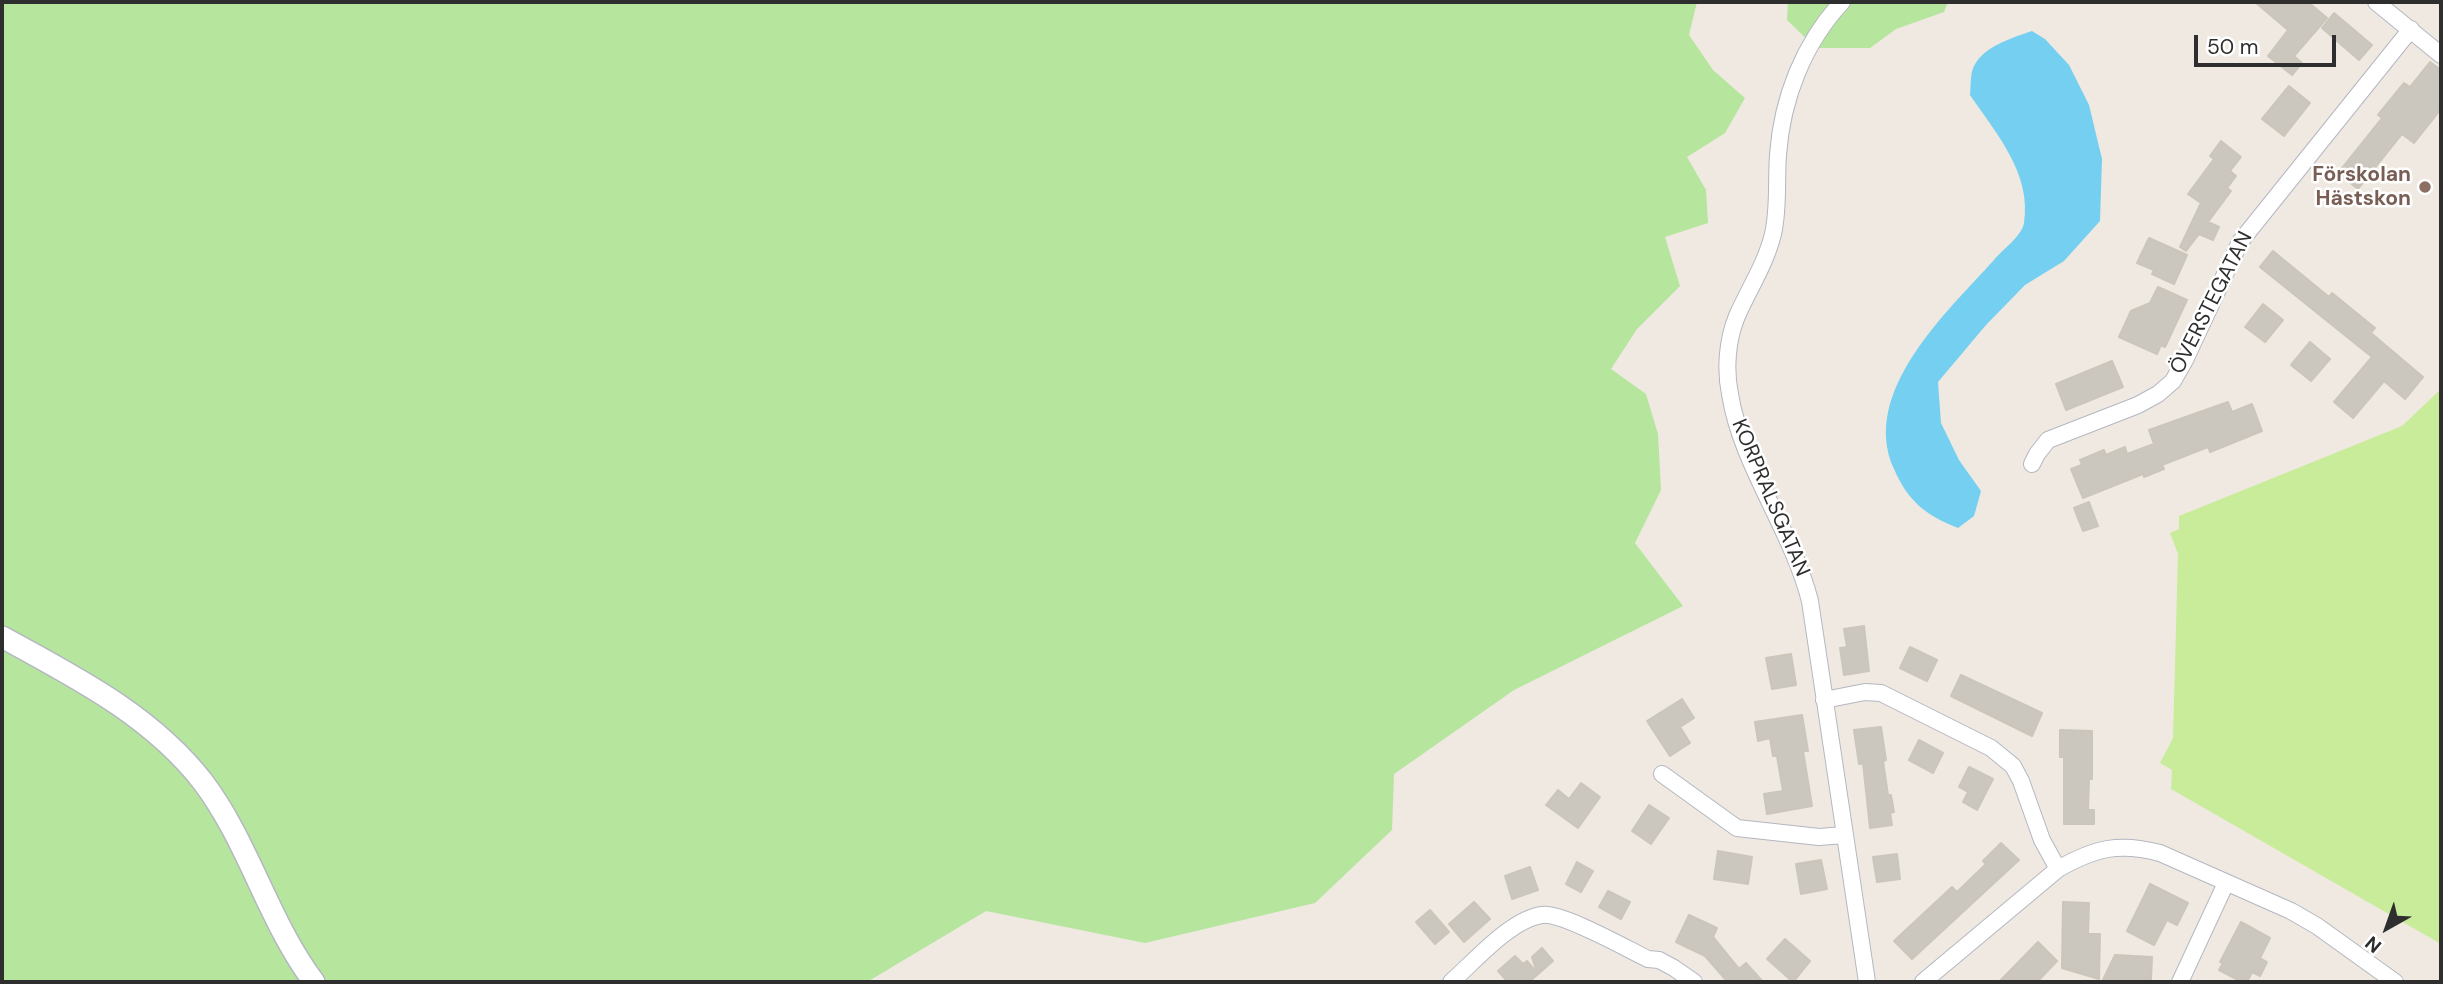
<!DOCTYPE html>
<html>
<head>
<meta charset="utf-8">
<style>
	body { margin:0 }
	#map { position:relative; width:2443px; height:984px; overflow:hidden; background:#efe9e1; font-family:"DM Sans",sans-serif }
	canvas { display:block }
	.frame { position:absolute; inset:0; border:4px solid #2e2e2e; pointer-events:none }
	.north { position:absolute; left:2352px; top:893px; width:70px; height:70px; -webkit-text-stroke:5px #fff; paint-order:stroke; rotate:220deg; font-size:19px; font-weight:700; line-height:28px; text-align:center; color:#2e2e2e }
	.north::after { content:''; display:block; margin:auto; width:24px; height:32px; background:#2e2e2e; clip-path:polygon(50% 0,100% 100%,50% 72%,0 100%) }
	.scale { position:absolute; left:2194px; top:35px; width:142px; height:32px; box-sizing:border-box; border:4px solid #2e2e2e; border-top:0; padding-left:9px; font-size:21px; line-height:24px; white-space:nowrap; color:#2e2e2e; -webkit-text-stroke:5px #fff; paint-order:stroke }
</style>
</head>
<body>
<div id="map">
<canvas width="2443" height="984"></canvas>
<div class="frame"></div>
<div class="north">N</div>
<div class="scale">50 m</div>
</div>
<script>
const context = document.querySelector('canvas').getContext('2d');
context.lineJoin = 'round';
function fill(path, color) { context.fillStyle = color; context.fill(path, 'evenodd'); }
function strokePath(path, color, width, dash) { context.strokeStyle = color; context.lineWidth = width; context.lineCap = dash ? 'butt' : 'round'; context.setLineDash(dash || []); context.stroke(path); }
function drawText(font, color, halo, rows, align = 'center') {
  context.font = font + ' "DM Sans",sans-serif'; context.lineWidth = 5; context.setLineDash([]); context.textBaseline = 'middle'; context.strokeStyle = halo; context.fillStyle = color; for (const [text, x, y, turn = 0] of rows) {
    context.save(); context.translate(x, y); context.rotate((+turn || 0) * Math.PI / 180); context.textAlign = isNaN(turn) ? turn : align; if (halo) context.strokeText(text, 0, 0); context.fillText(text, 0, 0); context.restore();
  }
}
const green = new Path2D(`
	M2,2H1697L1689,35L1713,70L1745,98L1725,133L1687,157L1706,190L1708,223L1665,237L1680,286L1637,329L1611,369L1646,394L1658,434L1661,490L1635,543L1683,606L1514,690L1394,774L1392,830L1315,903L1145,943L986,911L867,982H2Z
	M1788,2H1948L1944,12L1896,29L1870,48H1816L1787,20Z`);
const pitch = new Path2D(`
	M2441,389V944L2171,789L2172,770L2160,763L2173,738L2178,554L2170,533L2179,529V516L2402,426Z`);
const water = new Path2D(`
	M2032,31L2045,39L2069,65L2089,105L2102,159L2100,221L2064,261L2025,285L1986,325L1938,382L1941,423L1959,460L1981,491L1974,516L1958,528C1925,515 1908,501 1894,469C1859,392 1948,311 1994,260C2002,250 2022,236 2024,223C2032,174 1996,133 1970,95C1971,86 1970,73 1974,66C1984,46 2012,38 2032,31Z`);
const building = new Path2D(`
	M2255,2H2308L2327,18L2294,56L2302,63L2292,75L2268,56L2288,30Z
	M2334,13L2372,45L2359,60L2322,28Z
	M2430,62L2441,70V109L2414,143L2402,134L2358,189L2338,173L2382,118L2378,115L2404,83L2410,87Z
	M2289,86L2310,103L2284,136L2262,119Z
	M2221,141L2241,157L2230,171L2236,176L2227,188L2231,191L2208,222L2219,227L2213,240L2199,234L2186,251L2180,247L2201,203L2188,194L2214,159L2210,156Z
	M2149,238L2187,255L2174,284L2152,274L2154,270L2137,263Z
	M2273,251L2329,297L2332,293L2375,328L2371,333L2423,377L2405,399L2384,381L2353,418L2334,402L2372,357L2260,267Z
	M2158,287L2187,300L2165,347L2161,345L2157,354L2119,337L2131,311L2150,303Z
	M2263,304L2283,320L2265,342L2245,327Z
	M2310,342L2330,359L2311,381L2291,365Z
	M2112,361L2123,387L2066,410L2056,384Z
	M2228,402L2232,412L2252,404L2262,431L2210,452L2208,447L2162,465L2164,469L2144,477L2143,474L2083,498L2071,469L2082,465L2080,460L2104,450L2106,455L2125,447L2127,454L2154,444L2149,430Z
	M2089,502L2098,526L2083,531L2074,508Z
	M1864,626L1869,671L1844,675L1840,648L1847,647L1844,629Z
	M1910,647L1937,660L1927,681L1900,668Z
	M1791,654L1796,685L1772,689L1766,658Z
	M1961,675L2042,713L2032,736L1951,696Z
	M1682,699L1694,718L1680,727L1690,743L1670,756L1647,721Z
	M1802,715L1808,751H1803L1812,806L1767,814L1764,794L1783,791L1777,756H1773L1770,738L1758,741L1755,722Z
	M1881,727L1886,760L1883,761L1888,795H1891L1894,812L1890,813L1892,825L1870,828L1863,763L1859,764L1854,730Z
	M2060,730L2092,731V779H2089L2088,810H2094V824H2064V757H2060Z
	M1919,740L1943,753L1933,773L1909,760Z
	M1969,767L1993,779L1977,810L1963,802L1968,792L1959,787Z
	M1581,783L1600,797L1578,828L1546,805L1558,790L1569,799Z
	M1649,805L1669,818L1651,844L1632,831Z
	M2001,843L2019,860L1912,959L1894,941L1952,887L1957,892L1986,864L1983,861Z
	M1718,851L1752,857L1748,884L1714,879Z
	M1897,854L1900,879L1877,882L1873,857Z
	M1821,860L1827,889L1801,894L1796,864Z
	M1577,862L1593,871L1581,892L1566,884Z
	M1530,867L1538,890L1512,899L1505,876Z
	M2150,884L2188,903L2177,925L2167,920L2154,945L2127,931Z
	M1608,891L1630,902L1621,919L1599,907Z
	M1474,902L1490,919L1464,942L1449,924Z
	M2063,902L2089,903L2088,934H2100L2099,979L2062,968Z
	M1430,910L1449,932L1435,944L1416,922Z
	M1689,915L1717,928L1713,937L1739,969L1746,963L1763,982H1723L1726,980L1705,956L1676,942Z
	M2241,922L2270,938L2260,958L2267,962L2260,976L2252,972L2247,982H2242L2219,970L2223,963L2220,962Z
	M1785,939L1810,961L1793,982L1767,959Z
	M2038,942L2057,961L2037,982H1999Z
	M1542,948L1553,961L1529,982H1508L1498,971L1515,956L1523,964L1527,961L1537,973L1532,957Z
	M2115,955L2152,957L2151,980L2102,982Z`);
const minor = new Path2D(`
	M1842,2C1804,43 1782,98 1778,155C1776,181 1779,208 1773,234C1766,263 1749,289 1737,316C1727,340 1725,370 1730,394C1741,465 1792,530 1810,601L1867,982
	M2376,2L2441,55
	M2032,464L2037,454L2048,440L2138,405L2158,394L2173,381L2185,360L2240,242L2411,29
	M1824,700L1865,692L1881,693L1991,748L2013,766L2021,781L2042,840L2058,869
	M1662,774L1737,828L1819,837L1844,835
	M1451,982C1474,962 1511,919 1542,915C1562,912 1627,949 1648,959L1659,960L1674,968L1694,982
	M1923,982L2058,869C2095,848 2119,842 2160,853L2291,911L2317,926L2395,982
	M2180,982L2226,883`);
const tertiary = new Path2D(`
	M2,637C75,677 151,715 203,782C249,843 268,921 314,982`);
const markers = [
	[2425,187,7,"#8d6e63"]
];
const educationNames = [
	["Förskolan",2411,175],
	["Hästskon",2411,199]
];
const streetNames = [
	["ÖVERSTEGATAN",2212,303,-63],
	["KORPRALSGATAN",1770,498,67]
];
fill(green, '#b6e59e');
fill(pitch, '#c9ec9a');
fill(water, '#75cff0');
fill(building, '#cbc7bf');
strokePath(building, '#cbc5ba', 2);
strokePath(minor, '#b4b7c1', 18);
strokePath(tertiary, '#b4b7c1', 24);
strokePath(minor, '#fff', 16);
strokePath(tertiary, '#fff', 21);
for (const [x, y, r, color] of markers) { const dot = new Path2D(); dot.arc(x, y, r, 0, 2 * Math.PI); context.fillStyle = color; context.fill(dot); strokePath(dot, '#fff', 2.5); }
drawText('bold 21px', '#785e54', '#fff', educationNames, 'right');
drawText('21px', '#2e2e2e', '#fff', streetNames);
</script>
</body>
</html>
